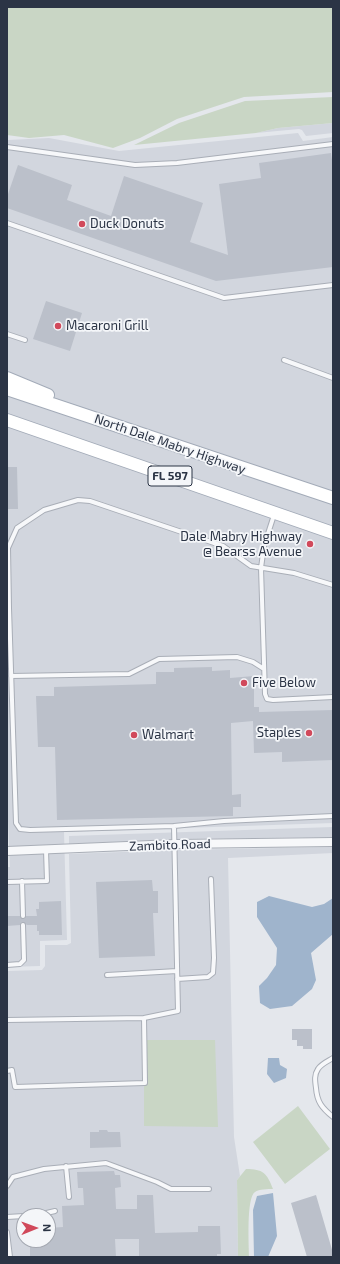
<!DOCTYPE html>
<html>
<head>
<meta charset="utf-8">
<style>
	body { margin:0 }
	#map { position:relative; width:340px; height:1264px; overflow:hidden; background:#e4e7ec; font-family:"Exo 2",sans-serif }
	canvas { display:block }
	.frame { position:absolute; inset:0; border:8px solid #2b3445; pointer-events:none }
	.north { position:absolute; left:16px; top:1208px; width:40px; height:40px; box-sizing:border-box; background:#f4f6f9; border:1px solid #a4a8b1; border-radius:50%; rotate:89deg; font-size:11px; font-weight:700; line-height:16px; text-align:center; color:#2b3445 }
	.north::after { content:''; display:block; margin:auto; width:14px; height:18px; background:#d1495b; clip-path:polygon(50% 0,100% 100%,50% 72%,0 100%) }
</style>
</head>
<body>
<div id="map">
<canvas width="340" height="1264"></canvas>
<div class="frame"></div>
<div class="north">N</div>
</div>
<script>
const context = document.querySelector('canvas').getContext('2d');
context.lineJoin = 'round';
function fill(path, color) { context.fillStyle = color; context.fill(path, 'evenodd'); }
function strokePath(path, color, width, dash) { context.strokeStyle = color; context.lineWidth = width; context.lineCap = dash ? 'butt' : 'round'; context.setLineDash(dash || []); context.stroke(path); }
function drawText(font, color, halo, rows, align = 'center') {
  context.font = font + ' "Exo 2",sans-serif'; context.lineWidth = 3.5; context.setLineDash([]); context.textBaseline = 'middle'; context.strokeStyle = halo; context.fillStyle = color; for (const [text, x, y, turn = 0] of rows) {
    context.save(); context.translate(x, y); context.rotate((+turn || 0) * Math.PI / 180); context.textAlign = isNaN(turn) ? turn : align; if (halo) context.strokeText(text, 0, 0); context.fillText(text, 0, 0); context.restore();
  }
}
const built = new Path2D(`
	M333,123V133L306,136L302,130L299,129L256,133L278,128Z
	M298,133L303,141L333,137V823L64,832L67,940L40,941V966L7,967V867H10L7,798V139L8,140L49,138L119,151Z
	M333,827V837L175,839L69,844V836Z
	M333,847V853L228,858L234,1137L240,1176L237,1180L238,1257H7V971L42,970L45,966V945H67L71,943L69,854L175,850ZM24,1216H48V1240H24Z`);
const green = new Path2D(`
	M7,7H333V92L244,97L177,119L140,138L113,148L64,135L29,138L7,135Z
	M333,97V123L278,128L256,133L134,145L179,123L245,101Z
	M144,1040H215L218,1127L144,1126Z
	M298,1106L330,1149L285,1184L253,1142Z
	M246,1169C263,1169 267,1173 273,1189C268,1189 259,1189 255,1192C246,1198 249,1246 249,1257H238L237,1180Z`);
const water = new Path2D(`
	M269,896L312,907L324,904L333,898V934L311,953L316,980L312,989L292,1006L270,1009L260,1003L259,986L267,978L276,965L277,948L257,917V902Z
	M268,1058H279L280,1065L287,1069L286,1078L274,1083L267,1074Z
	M273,1193L277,1236L268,1257H254L253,1210L257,1196Z`);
const building = new Path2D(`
	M331,153L333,167V267L216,281L7,208V197L18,165L72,185L67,200L111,216L124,176L203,203L190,242L228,255L219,184L261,178L259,163Z
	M46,301L82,313L70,351L33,339Z
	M7,467H17L18,509H7Z
	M212,667V671L230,670V678L254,676V707H259V712L333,710V760L282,762V752L254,753L253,721L231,723L232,795L241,794V807H233V816L57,820L55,747H38L36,696H54V687L156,684V672H174V668Z
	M152,880L153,891H158V913H153L155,956L99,958L96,882Z
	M61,901L62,935H39V931H37V925H27L23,922H21L20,925L7,926V916H20L23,919H25L26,916H37L36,909H39V902Z
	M292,1029H312V1049H303V1046H297V1040H292Z
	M99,1130H107L108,1132H120L121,1147L90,1148V1132H99Z
	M114,1171L115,1175H120L121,1187L115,1188L116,1209H137V1195H153L155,1233L198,1232V1226H220L221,1254H217V1257H139V1239H115L116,1257H30V1240H48V1228L63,1227L62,1206L84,1205L83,1188H78L77,1172Z
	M316,1195L333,1253V1257H307L291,1203Z`);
const service = new Path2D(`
	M7,147L135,165L177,163L333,144
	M7,223L224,298L333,285
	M7,334L25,340
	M284,360L333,378
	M274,515L264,546L261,568L265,694L267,699L273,700L333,697
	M11,676L129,674L159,659L237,657L253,662L264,669
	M174,826L224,821L333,816
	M22,881L23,916
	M7,882L47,881L46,850
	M7,965L20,964L24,960L23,925
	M107,975L177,971
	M177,979L208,977L213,973L214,958L211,879
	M7,1020L144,1018
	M333,1058C328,1061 321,1064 318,1069C314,1075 315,1081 316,1088C317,1102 322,1108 333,1117
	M7,1071L12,1070L15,1087L145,1083L144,1018L178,1011L174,826L30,830L20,829L16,823L9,608L8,548L17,528L44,510L78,500L90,501L223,546L251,566L294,573L333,585
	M66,1166L69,1197
	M7,1186L13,1177L44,1169L106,1163L157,1182L171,1189H209
	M25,1216L38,1215L55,1211
	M7,1217L24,1216
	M7,1232L10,1257`);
const minor = new Path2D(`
	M7,851L175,844L333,842`);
const primary = new Path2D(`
	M7,378L48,395
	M7,389L333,498
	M7,420L333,533`);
const markers = [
	[82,224,4,"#d1495b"],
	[58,326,4,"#d1495b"],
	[310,544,4,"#d1495b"],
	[244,683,4,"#d1495b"],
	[309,733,4,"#d1495b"],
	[134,735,4,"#d1495b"]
];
const shields = [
	[170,476,44]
];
const shieldNames = [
	["FL 597",170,476]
];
const poiNames = [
	["Duck Donuts",90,224],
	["Macaroni Grill",66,326],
	["Dale Mabry Highway",302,537,"right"],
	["@ Bearss Avenue",302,552,"right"],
	["Five Below",252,683],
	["Staples",301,733,"right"],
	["Walmart",142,735]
];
const streetNames = [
	["North Dale Mabry Highway",170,444,19],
	["Zambito Road",170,845,-2]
];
fill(built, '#d2d6de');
fill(green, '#c9d6c5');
fill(water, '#9fb4cc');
fill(building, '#bbc0ca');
strokePath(service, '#a9aeb7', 6);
strokePath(minor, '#a9aeb7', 10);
strokePath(primary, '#a3abb8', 14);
strokePath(service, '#f7f8fa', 4);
strokePath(minor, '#f7f8fa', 8);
strokePath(primary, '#fff', 12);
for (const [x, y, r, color] of markers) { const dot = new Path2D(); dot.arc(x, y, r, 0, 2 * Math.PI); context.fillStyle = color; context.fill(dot); strokePath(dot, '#f4f6f9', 1.5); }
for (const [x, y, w] of shields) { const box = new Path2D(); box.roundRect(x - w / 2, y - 10, w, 20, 3); context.fillStyle = '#f4f6f9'; context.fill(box); strokePath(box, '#2b3445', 1); }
drawText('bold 12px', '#2b3445', null, shieldNames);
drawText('13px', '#2b3445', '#f4f6f9', poiNames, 'left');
drawText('13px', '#2b3445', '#f4f6f9', streetNames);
</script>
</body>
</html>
